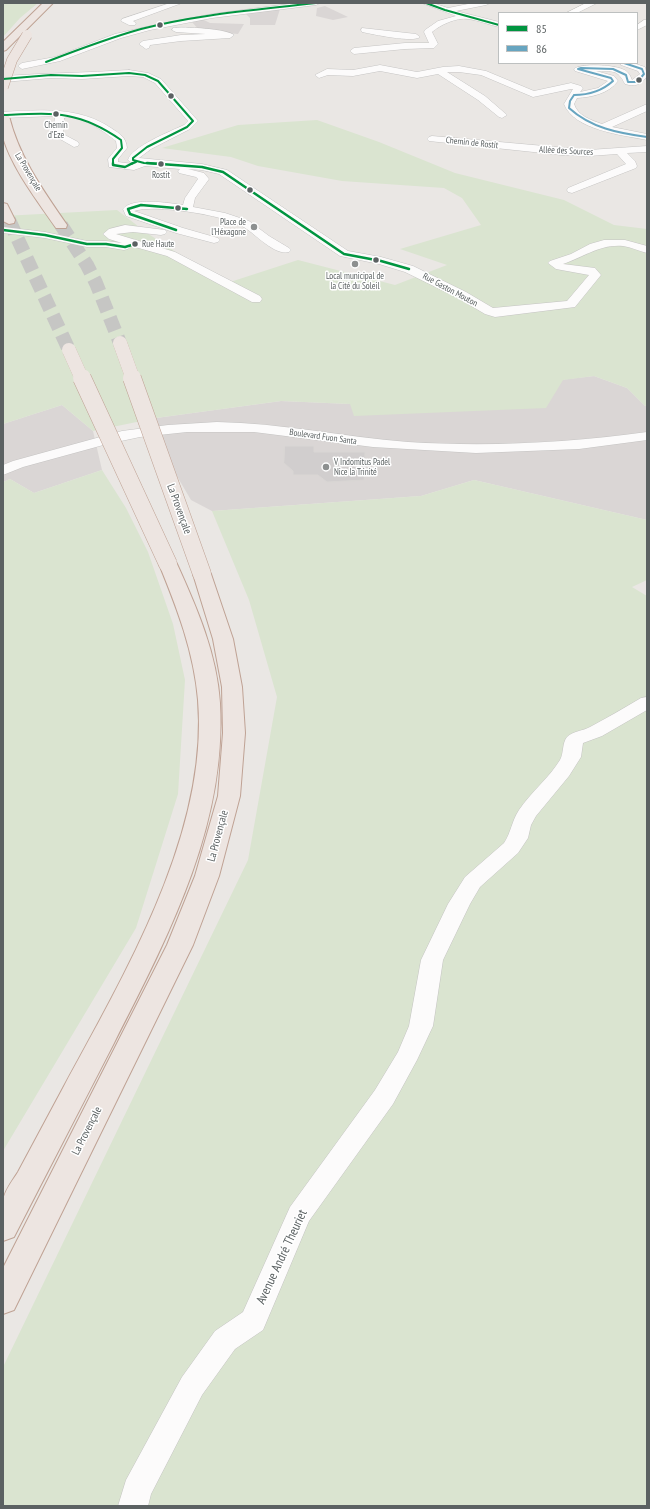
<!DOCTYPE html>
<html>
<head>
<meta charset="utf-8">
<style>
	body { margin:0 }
	#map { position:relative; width:650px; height:1509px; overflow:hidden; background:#eae7e4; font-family:"PT Sans Narrow",sans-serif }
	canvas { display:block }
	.frame { position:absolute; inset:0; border:4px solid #5b6162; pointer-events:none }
	.legend { position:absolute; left:498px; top:12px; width:140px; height:52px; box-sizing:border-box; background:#fff; border:1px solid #bdc0c0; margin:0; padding:5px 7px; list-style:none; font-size:12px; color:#5b6162 }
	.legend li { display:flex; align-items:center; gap:8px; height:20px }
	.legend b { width:20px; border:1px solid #bdc0c0 }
</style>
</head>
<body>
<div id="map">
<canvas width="650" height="1509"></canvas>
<div class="frame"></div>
<ul class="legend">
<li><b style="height:5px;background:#009540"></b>85</li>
<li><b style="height:5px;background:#67a5c0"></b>86</li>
</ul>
</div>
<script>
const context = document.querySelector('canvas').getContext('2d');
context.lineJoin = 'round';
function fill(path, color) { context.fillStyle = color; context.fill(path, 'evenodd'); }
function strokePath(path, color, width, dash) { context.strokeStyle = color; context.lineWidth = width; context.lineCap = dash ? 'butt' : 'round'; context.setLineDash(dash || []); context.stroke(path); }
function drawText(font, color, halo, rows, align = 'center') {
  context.font = font + ' "PT Sans Narrow",sans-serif'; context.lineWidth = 3; context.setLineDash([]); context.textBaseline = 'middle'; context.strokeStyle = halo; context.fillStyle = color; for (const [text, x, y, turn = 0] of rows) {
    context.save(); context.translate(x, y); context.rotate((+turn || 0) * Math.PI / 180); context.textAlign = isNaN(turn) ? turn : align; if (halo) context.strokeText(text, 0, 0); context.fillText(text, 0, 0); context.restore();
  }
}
const industrial = new Path2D(`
	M325,6L348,17L333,20L316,16L317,8Z
	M280,9L275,25H250V18L245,13Z
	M202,19L210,23L244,24L238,34L200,31L192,22Z
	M594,376L627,388L645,406L647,405V520L474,480L421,496L212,511L191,500L168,461L156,418L281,401L351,404Z
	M62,405L93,431L102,470L34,493L10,479L3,482V424Z`);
const green = new Path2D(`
	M3,3H38L20,18L3,37Z
	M317,120L379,142L455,173L564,200L614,225L647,229V405L645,406L627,388L594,376L563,380L546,408L354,416L350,404L281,401L156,418L93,431L62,405L3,424V216L117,210L147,233L224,284L298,260L395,285L447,265L400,249L481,225L462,198L444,188L342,181L258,166L231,157L162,148L238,125Z
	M102,470L126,508L148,552L173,624L185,680L178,794L136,928L3,1151V482L10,479L34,493Z
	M474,480L647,520V580L632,587L647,596V1506H3V1367L248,860L277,697L249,600L212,511L421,496Z`);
const building = new Path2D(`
	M285,446H314V452H365L364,480L327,482L318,475H293V471L284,463Z`);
const highwayTunnel = new Path2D(`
	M9,220L69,350
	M61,225L87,265L96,283L120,343`);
const minor = new Path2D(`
	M170,3H182L133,21L136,23L135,25H129L121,21L122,19Z
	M297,3H320L316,5L212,18L150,30L121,38L60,61L22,69L18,66L22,63L55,57L115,34L150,26L212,14Z
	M422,3H433L448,8L473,3H490L486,5L456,11L499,22V27C489,25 478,20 468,19C457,17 440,25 432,32L438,44L434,48L405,49L354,54L350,51L354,48L405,43H429L424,32L425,30L438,21L456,16Z
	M586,3H597L577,13H566Z
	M644,20H647V25L637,30V25Z
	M173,28C182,26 228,29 234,35L230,38L181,41L150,45L149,48L146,49L139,44L143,41L181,35L206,34L176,32L172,30Z
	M362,28L416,34L420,37C413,43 372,34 362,32L361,30Z
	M620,63H633L645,67L647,76C641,85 635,87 625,84C617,68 612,72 596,71L614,76L618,81C608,94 592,97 577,98L574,104C578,116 591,120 602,124L647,104V111L612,127L647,134V140C622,135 574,130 564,104L573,89H571L533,97L481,75L459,72H447L485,96L507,115L502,118L499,117L478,100L438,74L417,78L380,71L353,76L328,75L319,78L315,75L327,69L353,70L380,65L417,72L443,67L459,66L486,71L534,91L571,83L581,86L583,88L580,92L598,88L608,81L575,71L574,69C580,63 614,65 622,69C628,71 630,75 632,80L640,74L638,71L621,65Z
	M129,70L148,73L161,79L198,121L190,129L151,149L139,158L202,164L227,170L348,251L381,257L413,266L466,292L493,308L567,301L589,275L556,269L548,263L550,261L571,254L590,244L604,240H625L647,246V253C639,251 631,247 623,246C600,244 584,257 563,264L595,268L601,275L575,307L495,317L485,314L458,298L405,272L379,264L340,256L219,174L202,170L188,169L204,173L209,179L195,198L193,207L225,213L249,221L269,236L289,248L291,250L289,252C274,256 255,233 242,226C223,215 155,204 134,211L183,228L218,238L220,240L218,242L214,243L176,233L126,216L123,209C132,197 169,203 183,205L185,198L198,179L196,177L179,173L178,171L180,169L145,166L134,170L109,167L108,159L117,148L116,141C105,132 79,113 64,118L63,134L78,142L79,144L78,146L74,147L53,135L55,116L3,118V112C40,110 78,106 111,128C120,134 126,137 127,148L118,159V162L133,164L128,160C131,147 171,131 184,125L188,121L155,83L143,77L129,76L82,79L51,78L3,82V76C45,73 87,73 129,70Z
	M432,136L589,150L647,146V152L627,153L635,161L637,166L636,168L572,193L568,192L567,190L568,188L626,164L617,154L589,156L562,155L429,141L427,139L429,137Z
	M125,225L165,230L167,232L165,234L161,235L133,232L116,234L175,252L260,296L262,299L260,302H252L167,256L128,245L130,247L128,249L124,250L106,247H87L45,238L3,233V227L45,232L87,241H106L122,243L109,239L103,234L109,229Z
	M217,422C281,423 344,437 408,442C488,447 567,443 647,432V440L579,449L476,453L373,447L254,432H187L140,437L107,444L23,467L3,475V465L13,461L122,431L168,425Z
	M647,697V710L602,736L583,743L581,757L569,776L536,816L531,825L528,838L518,853L480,887L470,904L443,960L433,1026L417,1060L393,1104L309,1221L263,1330L235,1349L202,1395L151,1494L148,1506H118L126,1480L182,1377L215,1331L243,1312L290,1207L375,1090L398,1052L409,1026L421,960L448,904L465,877L504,843C511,833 512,820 519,810C531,792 549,778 560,760C564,753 562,743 567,737C573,731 583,731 590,727C607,718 624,708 641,698Z`);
const highway = new Path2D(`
	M43,3H53L6,50L3,51V42Z
	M3,113L9,116C19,157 43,190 67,225L66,228H56C39,203 11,167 3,137C2,130 3,120 3,113Z
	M3,203L7,204L15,220L14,223L9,224L3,221Z
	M168,558L175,560L177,564C197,608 217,654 220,703C227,825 168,937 114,1043C81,1108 47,1172 14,1237L3,1241C3,1228 1,1214 3,1201C4,1191 13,1180 18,1172C33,1144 48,1116 63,1088C124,975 209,833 198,700C194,652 177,608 159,564L161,560Z
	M202,568L209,570L211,574L233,639L242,687L245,733L240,796L219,876L193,945L14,1310L3,1314V1268L167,945L195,876L218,796L223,733L222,687L213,639L193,574L195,570Z`);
const highwayBridgeFar2 = new Path2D(`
	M3,87L12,60L27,35`);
const highwayBridgeFar1 = new Path2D(`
	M120,343L133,379
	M69,350L82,379`);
const highwayBridge = new Path2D(`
	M82,378L168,564
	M132,378L202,574`);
const bus1Far1 = new Path2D(`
	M426,3L445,10L499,25
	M46,62C77,50 109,38 141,29C198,14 258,10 316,3
	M3,79L51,75L82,76L129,73L145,75L158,81L193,121L187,127L147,147L133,158V160L144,163L161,164
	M3,115C53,113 78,110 121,140L122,148L113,159V164
	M131,164L136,162`);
const bus1 = new Path2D(`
	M113,163V165L125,167L133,163
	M147,163L202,167L223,172L344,254L381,261L409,269
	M3,230L45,235L87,244H106L125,247L135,244
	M176,230L130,214L128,209L141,205L187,209`);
const bus2 = new Path2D(`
	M574,95C589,95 602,91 613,81L611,78L578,69L581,68L613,69L626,75L628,82H637L644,74L642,69L624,63
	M574,95L570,101L569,108C591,128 618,133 647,137`);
const markers = [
	[160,25,3.5,"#5b6162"],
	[639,80,3.5,"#5b6162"],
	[171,96,3.5,"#5b6162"],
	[56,114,3.5,"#5b6162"],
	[161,164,3.5,"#5b6162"],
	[250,190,3.5,"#5b6162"],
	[178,208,3.5,"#5b6162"],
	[254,227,4,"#8d9090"],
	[135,244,3.5,"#5b6162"],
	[376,260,3.5,"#5b6162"],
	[355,264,4,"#8d9090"],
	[326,467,4,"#8d9090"]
];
const farBusnames = [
	["Chemin",56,125],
	["d'Eze",56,135],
	["Rostit",161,175],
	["Rue Haute",142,244,"left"]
];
const farStreetnames = [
	["Chemin de Rostit",472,143,6],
	["Allée des Sources",566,151,3],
	["La Provençale",28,172,59],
	["Rue Gaston Mouton",450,290,28],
	["Boulevard Fuon Santa",323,437,8]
];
const farPoinames = [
	["Place de",246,222],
	["l'Héxagone",246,232],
	["Local municipal de",355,276,"center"],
	["la Cité du Soleil",355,286,"center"],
	["V Indomitus Padel",334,462,"left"],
	["Nice la Trinité",334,472,"left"]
];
const streetNames = [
	["La Provençale",179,509,70],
	["La Provençale",218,836,-75],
	["La Provençale",87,1131,-63]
];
const nearStreetnames = [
	["Avenue André Theuriet",282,1257,-65]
];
fill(industrial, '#dad6d5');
fill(green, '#dae4d0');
fill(building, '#d1cece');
strokePath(building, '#d9d6d4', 1);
strokePath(highwayTunnel, '#c6c6c4', 14, [14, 7]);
strokePath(minor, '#c5c4c3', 1);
strokePath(highway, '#bfa294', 2);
fill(minor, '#fcfbfb');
fill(highway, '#ede5e1');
strokePath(highwayBridgeFar2, '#bfa294', 11, []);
strokePath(highwayBridgeFar1, '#bfa294', 14, []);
strokePath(highwayBridge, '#bfa294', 19, []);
strokePath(highwayBridgeFar2, '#ede5e1', 10);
strokePath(highwayBridgeFar1, '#ede5e1', 14);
strokePath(highwayBridge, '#ede5e1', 18);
strokePath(bus1Far1, '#009540', 2);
strokePath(bus1, '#009540', 2.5);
strokePath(bus2, '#67a5c0', 2);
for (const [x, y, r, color] of markers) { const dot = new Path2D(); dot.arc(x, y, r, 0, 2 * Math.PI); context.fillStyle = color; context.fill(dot); strokePath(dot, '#fff', 1.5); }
drawText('9px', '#5b6162', '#fff', farBusnames);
drawText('9px', '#5b6162', '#fff', farStreetnames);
drawText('9px', '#5b6162', '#fff', farPoinames, 'right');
drawText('11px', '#5b6162', '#fff', streetNames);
drawText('13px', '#5b6162', '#fff', nearStreetnames);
</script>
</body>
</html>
